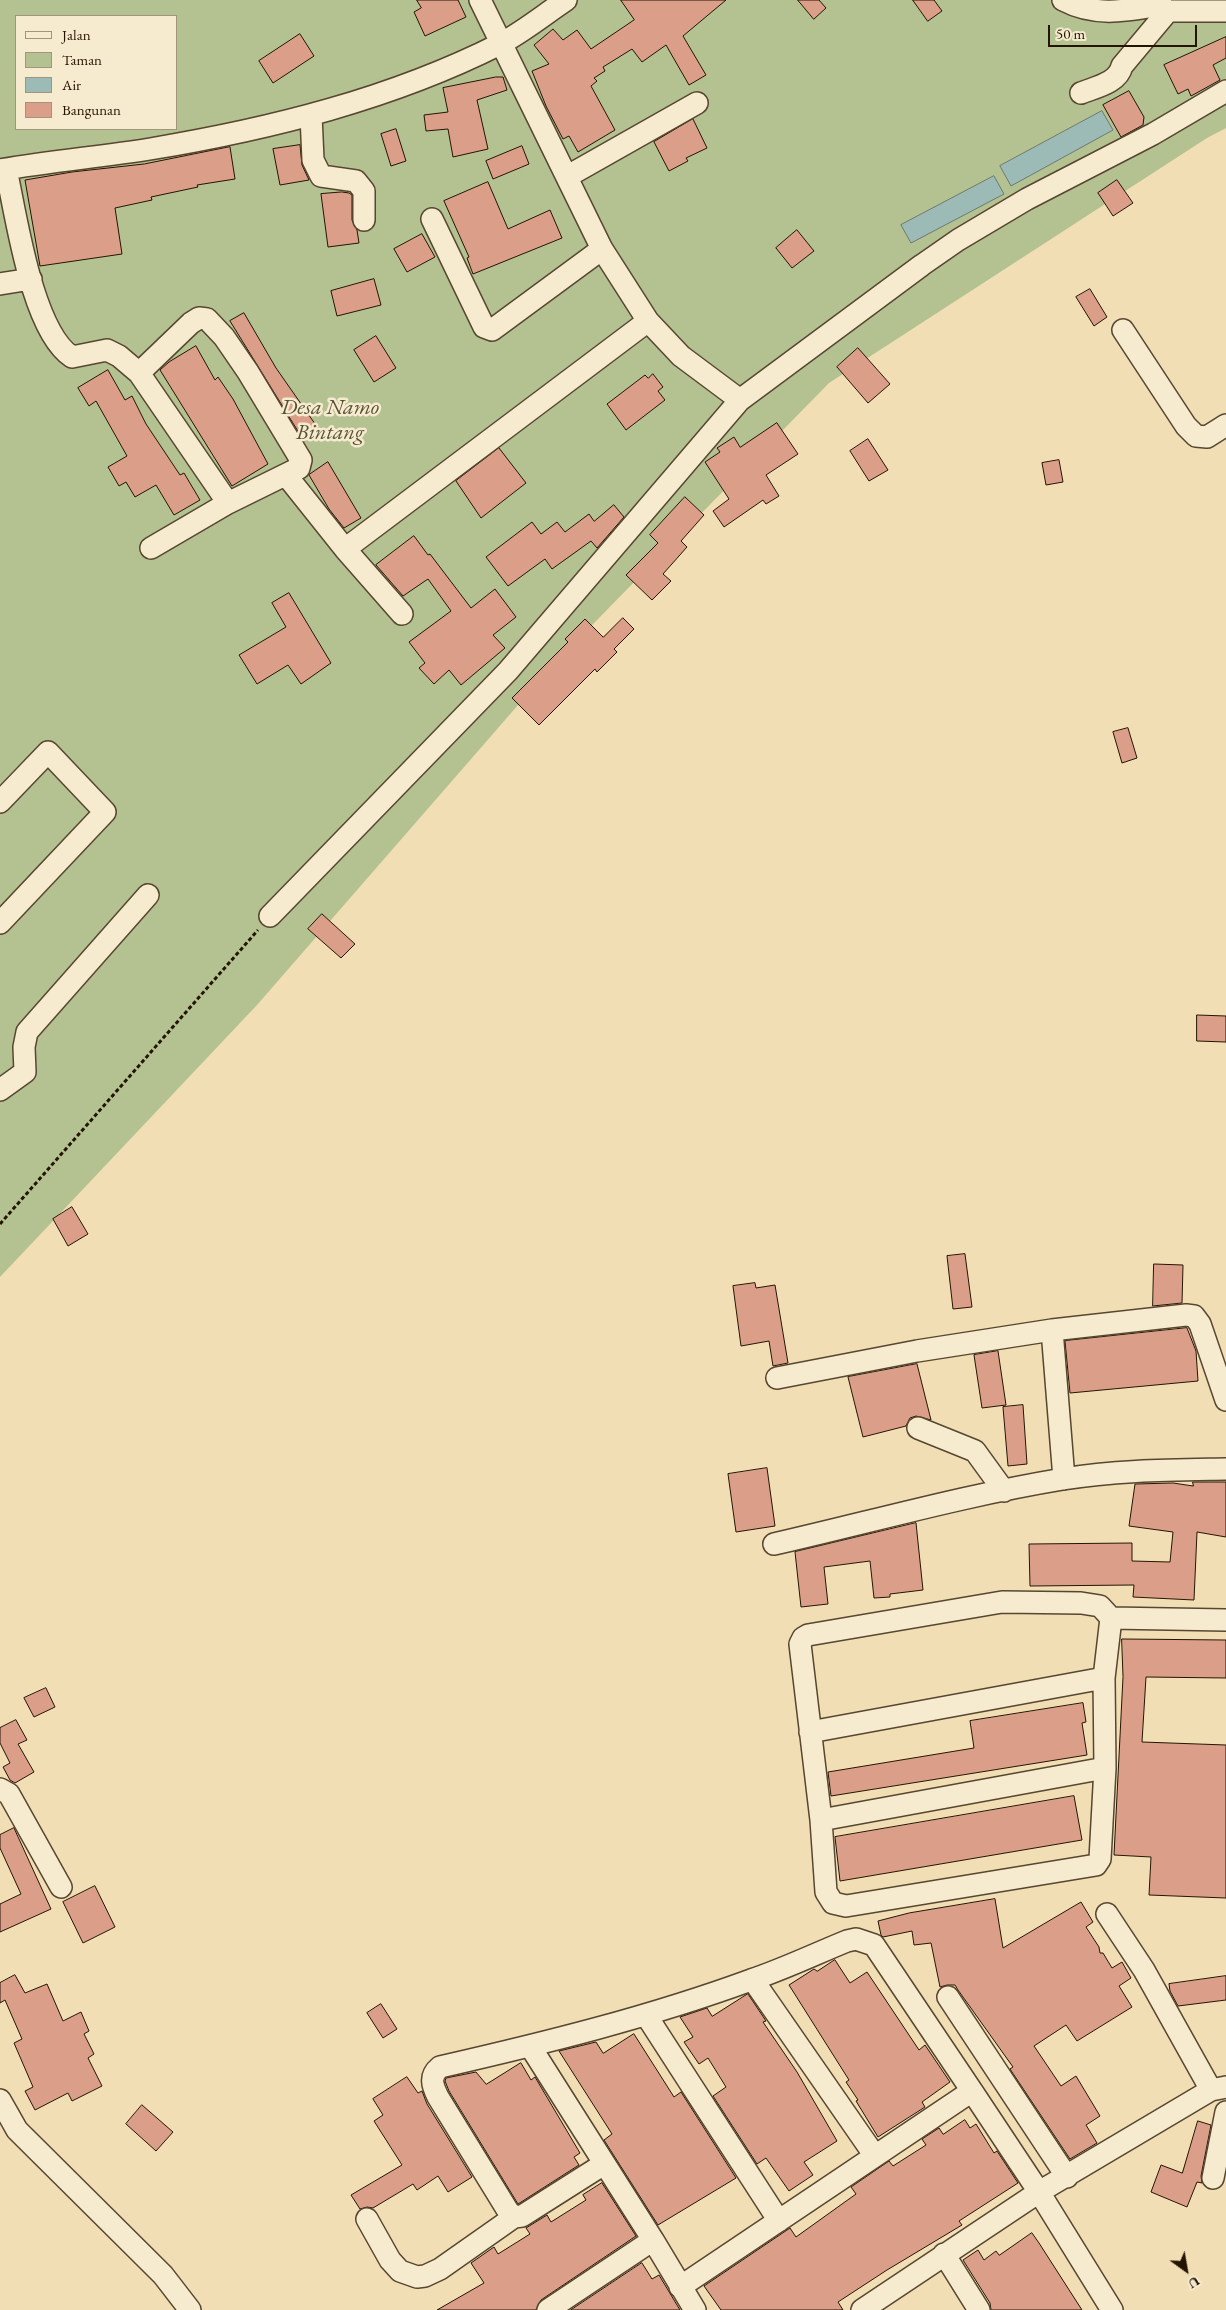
<!DOCTYPE html>
<html>
<head>
<meta charset="utf-8">
<style>
	body { margin:0 }
	#map { position:relative; width:1226px; height:2310px; overflow:hidden; background:#f1deb5; font-family:"EB Garamond",serif }
	canvas { display:block }
	.legend { position:absolute; left:15px; top:15px; width:162px; height:115px; box-sizing:border-box; background:#f6eacf; border:1px solid #a2957d; margin:0; padding:6px 9px; list-style:none; font-size:15px; color:#241503 }
	.legend li { display:flex; align-items:center; gap:10px; height:25px }
	.legend b { width:25px; border:1px solid #a2957d }
	.north { position:absolute; left:1161px; top:2245px; width:50px; height:50px; -webkit-text-stroke:4px #f6eacf; paint-order:stroke; rotate:148deg; font-size:14px; font-weight:700; line-height:20px; text-align:center; color:#241503 }
	.north::after { content:''; display:block; margin:auto; width:18px; height:22px; background:#241503; clip-path:polygon(50% 0,100% 100%,50% 72%,0 100%) }
	.scale { position:absolute; left:1048px; top:25px; width:149px; height:22px; box-sizing:border-box; border:2px solid #241503; border-top:0; padding-left:6px; font-size:15px; line-height:18px; white-space:nowrap; color:#241503; -webkit-text-stroke:4px #f6eacf; paint-order:stroke }
</style>
</head>
<body>
<div id="map">
<canvas width="1226" height="2310"></canvas>
<ul class="legend">
<li><b style="height:6px;background:#f6eacf"></b>Jalan</li>
<li><b style="height:14px;background:#b4c292"></b>Taman</li>
<li><b style="height:14px;background:#9dbbb6"></b>Air</li>
<li><b style="height:14px;background:#db9e89"></b>Bangunan</li>
</ul>
<div class="north">U</div>
<div class="scale">50 m</div>
</div>
<script>
const context = document.querySelector('canvas').getContext('2d');
context.lineJoin = 'round';
function fill(path, color) { context.fillStyle = color; context.fill(path, 'evenodd'); }
function strokePath(path, color, width, dash) { context.strokeStyle = color; context.lineWidth = width; context.lineCap = dash ? 'butt' : 'round'; context.setLineDash(dash || []); context.stroke(path); }
function drawText(font, color, halo, rows, align = 'center') {
  context.font = font + ' "EB Garamond",serif'; context.lineWidth = 5; context.setLineDash([]); context.textBaseline = 'middle'; context.strokeStyle = halo; context.fillStyle = color; for (const [text, x, y, turn = 0] of rows) {
    context.save(); context.translate(x, y); context.rotate((+turn || 0) * Math.PI / 180); context.textAlign = isNaN(turn) ? turn : align; if (halo) context.strokeText(text, 0, 0); context.fillText(text, 0, 0); context.restore();
  }
}
const green = new Path2D(`
	M0,0H1226V128L1207,138L829,383L552,666L257,1005L0,1277ZM16,16H176V129H16Z`);
const water = new Path2D(`
	M1102,111L1113,130L1011,186L1000,166Z
	M994,176L1004,194L911,243L901,225Z`);
const building = new Path2D(`
	M417,0H458L466,17L425,36L414,12L421,8Z
	M621,0H726L683,36L706,75L689,85L666,45L642,62L632,49L603,67L605,71L594,78L597,81L591,86L615,130L578,152L569,136L563,139L546,106L532,71L549,64L534,45L553,29L563,40L577,30L591,49L634,20Z
	M798,0H819L826,8L814,19Z
	M913,0H934L942,11L928,21Z
	M300,34L314,56L273,83L259,61Z
	M1226,37V58L1213,65L1220,80L1191,96L1188,89L1178,94L1164,65Z
	M496,77H503L507,90L477,100L488,149L453,157L448,129L426,131L424,115L448,112L443,88Z
	M1129,91L1144,117L1143,125L1121,137L1103,105Z
	M693,119L707,148L686,158L688,161L669,171L654,142Z
	M396,129L406,161L391,166L381,134Z
	M300,145L302,165L309,180L280,185L273,149Z
	M522,146L529,164L493,179L486,161Z
	M230,147L235,179L197,185L198,187L151,197L152,200L115,208L122,254L40,266L25,180L72,172L144,164Z
	M1117,180L1133,203L1113,216L1098,193Z
	M488,182L508,229L550,210L562,238L473,274L467,258L469,257L444,201Z
	M342,192L349,193L352,195V220L357,230L359,243L328,247L321,194Z
	M797,230L814,251L792,268L776,248Z
	M422,234L435,257L407,272L394,249Z
	M374,279L381,305L337,316L331,291Z
	M1090,289L1107,317L1094,326L1076,297Z
	M244,313L276,368L320,431L304,441L230,321Z
	M376,336L396,368L374,382L354,350Z
	M196,346L215,380L218,377L233,399L268,464L232,486L160,370L169,362Z
	M858,348L890,384L868,403L837,367Z
	M108,370L125,400L132,396L146,424L180,475L184,473L200,500L174,515L156,485L135,497L126,482L119,486L108,467L127,456L96,401L89,406L78,388Z
	M653,374L663,387L658,391L665,400L626,430L607,404L645,375L648,378Z
	M777,423L798,454L766,475L779,496L766,504L763,500L724,527L713,511L729,499L705,462L720,452L717,448L734,437L740,447Z
	M868,439L888,470L869,481L850,451Z
	M499,448L526,483L481,518L456,481Z
	M1059,460L1063,482L1046,485L1042,463Z
	M328,462L361,518L344,528L329,509L309,475Z
	M685,497L704,515L681,541L687,547L663,574L671,581L652,600L626,575L658,543L650,535Z
	M614,505L624,517L597,548L591,541L552,569L545,559L508,586L486,557L532,522L541,534L557,522L565,532L589,514L594,521Z
	M414,536L428,555L430,554L471,608L495,589L516,617L493,635L505,648L461,685L449,670L434,684L419,668L425,663L409,642L451,611L428,579L403,596L376,565Z
	M289,593L331,663L301,684L288,665L257,684L239,655L286,627L272,603Z
	M623,618L634,629L614,649L617,652L597,672L595,669L539,725L512,698L568,642L565,639L585,619L603,637Z
	M1128,728L1137,758L1122,763L1113,732Z
	M322,914L355,944L341,958L308,929Z
	M1197,1015L1226,1016V1042L1197,1041Z
	M72,1207L88,1234L68,1246L53,1219Z
	M965,1254L972,1307L953,1309L947,1256Z
	M1154,1264L1183,1265L1182,1303L1153,1306Z
	M755,1283L756,1288L775,1285L788,1363L773,1366L769,1341L741,1346L733,1286Z
	M1187,1328L1196,1351L1198,1381L1070,1393L1065,1341Z
	M998,1351L1006,1405L982,1408L974,1355Z
	M917,1364L931,1420L916,1416L910,1418L906,1426L863,1437L848,1377Z
	M1023,1405L1027,1464L1008,1466L1003,1407Z
	M767,1468L775,1526L736,1532L728,1474Z
	M1193,1482H1226V1537L1197,1532L1194,1600L1133,1597L1134,1585L1030,1586L1029,1544L1132,1543V1561L1170,1562L1173,1532L1129,1526L1135,1484L1173,1483L1193,1486Z
	M916,1523L923,1590L890,1594V1597L874,1598L870,1561L824,1567L828,1604L801,1607L795,1552Z
	M1122,1639L1226,1640V1678L1146,1677L1142,1742L1226,1745V1898L1149,1895L1151,1857L1114,1855L1123,1677Z
	M46,1688L55,1707L34,1717L24,1698Z
	M1083,1703L1086,1722L1082,1723L1087,1755L831,1796L828,1772L974,1748L970,1721Z
	M16,1720L27,1740L18,1744L34,1772L15,1783L10,1780L3,1767L10,1763L0,1743V1728Z
	M1074,1796L1082,1840L840,1881L835,1837Z
	M14,1828L51,1909L0,1932V1904L21,1894L0,1848V1835Z
	M95,1886L115,1927L83,1943L63,1902Z
	M995,1899L1003,1948L1081,1902L1093,1922L1086,1927L1099,1947L1100,1953H1103L1112,1968L1122,1962L1131,1978L1119,1986L1132,2007L1077,2041L1066,2025L1034,2046L1061,2086L1076,2076L1100,2116L1086,2125L1097,2143L1070,2159L1010,2069L1013,2067L958,1990L955,1985H947L940,1987L931,1943L914,1945L912,1931L883,1937L881,1935L878,1921L909,1913Z
	M835,1960L850,1983L867,1972L919,2050L925,2045L950,2082L922,2102L925,2107L878,2137L856,2101L858,2100L846,2082L849,2080L789,1985L814,1969L817,1971Z
	M15,1975L25,1993L47,1984L63,2021L81,2012L89,2031L84,2034L94,2054L88,2058L102,2086L72,2101L68,2093L35,2110L25,2091L33,2087L14,2043L22,2039L5,2000L0,2003V1983Z
	M1226,1976V2000L1178,2006L1170,1991L1169,1984Z
	M748,1994L766,2021L763,2022L797,2072L837,2141L804,2162L813,2175L789,2191L766,2158L757,2164L713,2096L726,2087L708,2058L699,2064L684,2042L693,2037L680,2017L707,2008L712,2016Z
	M381,2004L397,2029L383,2038L367,2013Z
	M634,2034L674,2097L681,2092L736,2178L658,2225L604,2140L612,2134L559,2051L596,2042L603,2053Z
	M521,2063L531,2080L535,2077L580,2153L574,2157L579,2165L518,2204L449,2091L445,2081L446,2078L476,2072L486,2084Z
	M407,2077L418,2093L422,2091L427,2104L472,2177L448,2192L438,2176L417,2190L413,2184L373,2208L367,2207L360,2209L351,2195L402,2165L374,2121L383,2115L373,2099Z
	M142,2105L173,2132L156,2151L126,2124Z
	M965,2120L970,2128L976,2124L994,2153L997,2151L1018,2183L959,2221L962,2225L887,2270L838,2302L843,2310H721L704,2286L790,2228L796,2237L856,2194L851,2187L889,2161L893,2166L926,2145L922,2139L939,2128L943,2134Z
	M1198,2121L1211,2125L1201,2176L1202,2183L1197,2182L1187,2207L1151,2192L1161,2165L1182,2173Z
	M602,2183L636,2236L541,2300L536,2310H437L484,2283L471,2263L494,2247L498,2254L530,2234L526,2228L547,2215L551,2222L586,2200L583,2195Z
	M1032,2233L1039,2243L1082,2310H991L990,2303L963,2260L978,2250L984,2260L996,2251L999,2255Z
	M642,2263L652,2279L659,2275L680,2310H571Z`);
const path = new Path2D(`
	M0,1224L258,930`);
const minor = new Path2D(`
	M480,0L602,249L648,321L681,356L740,400
	M1063,0C1095,17 1125,11 1160,5
	M1158,4L1168,11H1226
	M1081,93C1096,87 1118,83 1122,66L1168,11
	M311,115L313,160L321,176L356,181L364,191V220
	M6,169C16,215 32,331 72,357L107,350L119,356L139,373L228,503
	M0,170C50,161 100,157 150,149C270,129 391,99 500,44C523,32 545,14 566,0
	M568,176L697,103
	M432,219L484,327L492,330L602,249
	M0,284L31,279
	M1123,330L1186,426L1196,436L1207,437L1226,425
	M139,373L191,323L199,318L207,319L224,337L248,372L301,460L299,468L228,503L151,548
	M286,475L345,549L648,321
	M345,549L402,614
	M0,802L48,752L105,812L0,923
	M270,916L508,671L740,400L922,265L958,240L1027,199L1153,134L1226,91
	M0,1090L25,1072L24,1047L27,1032L148,895
	M1052,1330L1064,1479
	M777,1378L917,1351L1052,1330L1186,1315L1194,1316L1200,1324L1226,1400
	M918,1428L975,1451L1004,1491
	M774,1544C870,1522 966,1495 1063,1479C1117,1470 1172,1470 1226,1469
	M1111,1618L1100,1606L1081,1603L1002,1602L808,1635L803,1638L800,1644L821,1820L826,1892L833,1903L846,1906L1096,1865L1100,1859L1105,1768L1104,1678L1111,1618L1226,1620
	M810,1732L1104,1678
	M0,1789L9,1794L61,1887
	M821,1820L1105,1768
	M1107,1914L1144,1970L1211,2090
	M753,1980L875,2156
	M948,1997L1067,2177
	M646,2015L779,2221
	M530,2046L653,2240L695,2310
	M0,2100L17,2130L163,2275L190,2310
	M604,2164L522,2216L514,2217L508,2211L438,2097C432,2085 429,2076 440,2067C545,2043 650,2017 751,1980C784,1969 815,1954 847,1941L856,1939L874,1945L972,2091
	M1213,2178L1226,2112
	M367,2219L390,2260L400,2271L417,2277L425,2276L440,2269L514,2217
	M944,2254L979,2310
	M680,2287L972,2091L1039,2192L1112,2310
	M548,2310L653,2240
	M862,2310L1039,2192L1211,2090L1226,2087`);
const parkNames = [
	["Desa Namo",330,408],
	["Bintang",330,433]
];
fill(green, '#b4c292');
fill(water, '#9dbbb6');
strokePath(water, '#6d796e', 1);
fill(building, '#db9e89');
strokePath(building, '#241503', 1);
strokePath(minor, '#574730', 24);
strokePath(path, '#241503', 3, [4, 2.5]);
strokePath(minor, '#f6eacf', 21);
drawText('italic 22px', '#565235', '#f6eacf', parkNames);
</script>
</body>
</html>
